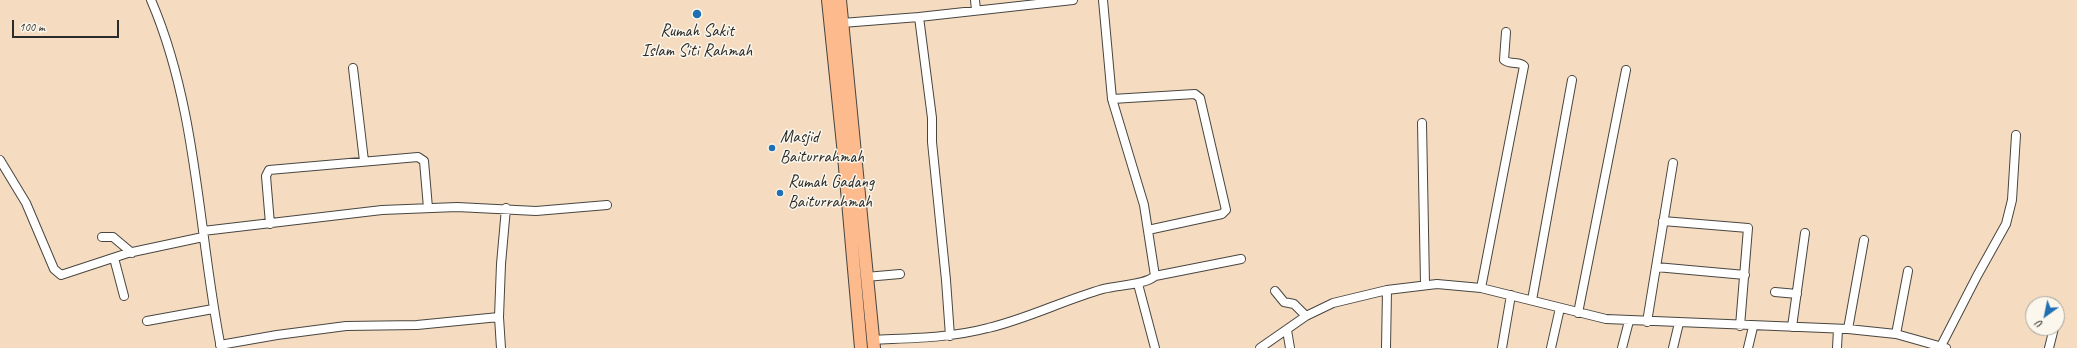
<!DOCTYPE html>
<html>
<head>
<meta charset="utf-8">
<style>
	body { margin:0 }
	#map { position:relative; width:2077px; height:348px; overflow:hidden; background:#f5dcc0; font-family:Caveat,sans-serif }
	canvas { display:block }
	.north { position:absolute; left:2025px; top:296px; width:40px; height:40px; box-sizing:border-box; background:#fbf7ec; border:1px solid #a8a59f; border-radius:50%; rotate:213deg; font-size:11px; font-weight:700; line-height:16px; text-align:center; color:#2b2b2b }
	.north::after { content:''; display:block; margin:auto; width:14px; height:18px; background:#1f6fb2; clip-path:polygon(50% 0,100% 100%,50% 72%,0 100%) }
	.scale { position:absolute; left:12px; top:20px; width:107px; height:18px; box-sizing:border-box; border:2px solid #2b2b2b; border-top:0; padding-left:5px; font-size:12px; line-height:14px; white-space:nowrap; color:#2b2b2b; -webkit-text-stroke:3px #fbf7ec; paint-order:stroke }
</style>
</head>
<body>
<div id="map">
<canvas width="2077" height="348"></canvas>
<div class="north">U</div>
<div class="scale">100 m</div>
</div>
<script>
const context = document.querySelector('canvas').getContext('2d');
context.lineJoin = 'round';
function strokePath(path, color, width, dash) { context.strokeStyle = color; context.lineWidth = width; context.lineCap = dash ? 'butt' : 'round'; context.setLineDash(dash || []); context.stroke(path); }
function drawText(font, color, halo, rows, align = 'center') {
  context.font = font + ' Caveat,sans-serif'; context.lineWidth = 3; context.setLineDash([]); context.textBaseline = 'middle'; context.strokeStyle = halo; context.fillStyle = color; for (const [text, x, y, turn = 0] of rows) {
    context.save(); context.translate(x, y); context.rotate((+turn || 0) * Math.PI / 180); context.textAlign = isNaN(turn) ? turn : align; if (halo) context.strokeText(text, 0, 0); context.fillText(text, 0, 0); context.restore();
  }
}
const minor = new Path2D(`
	M151,0C198,109 198,233 221,348
	M975,0L976,10
	M842,23L919,17
	M353,68L364,161
	M1112,99L1195,94L1200,98L1226,210L1222,214L1148,230
	M1422,123L1425,284
	M0,160L26,203L54,269L61,275L128,253L203,237
	M1663,221L1748,228L1740,326
	M270,224L266,176L269,170L418,157L424,161L428,208
	M203,231L382,210L457,207L536,211L607,205
	M102,237H113L132,253
	M114,258L124,296
	M1656,267L1745,275
	M1155,276L1241,259
	M866,277L900,274
	M1138,284L1155,348
	M1481,288L1524,66C1520,61 1510,65 1504,60L1506,32
	M1275,291L1284,302L1294,304L1306,316
	M1775,292L1797,294
	M1532,300L1572,80
	M1578,313L1626,70
	M499,317L501,264L506,208
	M147,321L213,309
	M1647,322L1673,163
	M1792,327L1805,233
	M1848,329L1864,240
	M1287,330L1290,348
	M1896,334L1908,271
	M950,336L946,280L932,142V118L919,17L1073,0
	M873,340C911,338 950,338 988,328C1027,319 1064,300 1103,289C1118,285 1145,285 1155,276L1144,205L1112,99L1103,0
	M220,345L277,335L346,326L417,325L499,317L501,348
	M1941,346L1977,276L2006,224L2012,200L2016,135
	M1260,348L1306,316L1333,303L1387,290L1437,284L1481,288L1606,319L1848,329L1896,334L1946,348
	M1386,348L1387,290
	M1502,348L1511,295
	M1551,348L1560,308
	M1622,348L1629,321
	M1673,348L1679,323
	M1748,348L1753,327
	M1837,348L1838,329
	M2049,348L2054,328`);
const highway = new Path2D(`
	M828,0L843,145L861,348
	M840,0L874,348`);
const markers = [
	[697,14,5,"#1f6fb2"],
	[772,148,4,"#1f6fb2"],
	[780,193,4,"#1f6fb2"]
];
const poiNames = [
	["Rumah Sakit",697,32,"center"],
	["Islam Siti Rahmah",697,52,"center"],
	["Masjid",780,138],
	["Baiturrahmah",780,158],
	["Rumah Gadang",788,183],
	["Baiturrahmah",788,203]
];
strokePath(minor, '#494641', 10);
strokePath(highway, '#494641', 14);
strokePath(minor, '#fff', 8);
strokePath(highway, '#fcba8d', 12);
for (const [x, y, r, color] of markers) { const dot = new Path2D(); dot.arc(x, y, r, 0, 2 * Math.PI); context.fillStyle = color; context.fill(dot); strokePath(dot, '#fbf7ec', 1.5); }
drawText('17px', '#2b2b2b', '#fbf7ec', poiNames, 'left');
</script>
</body>
</html>
